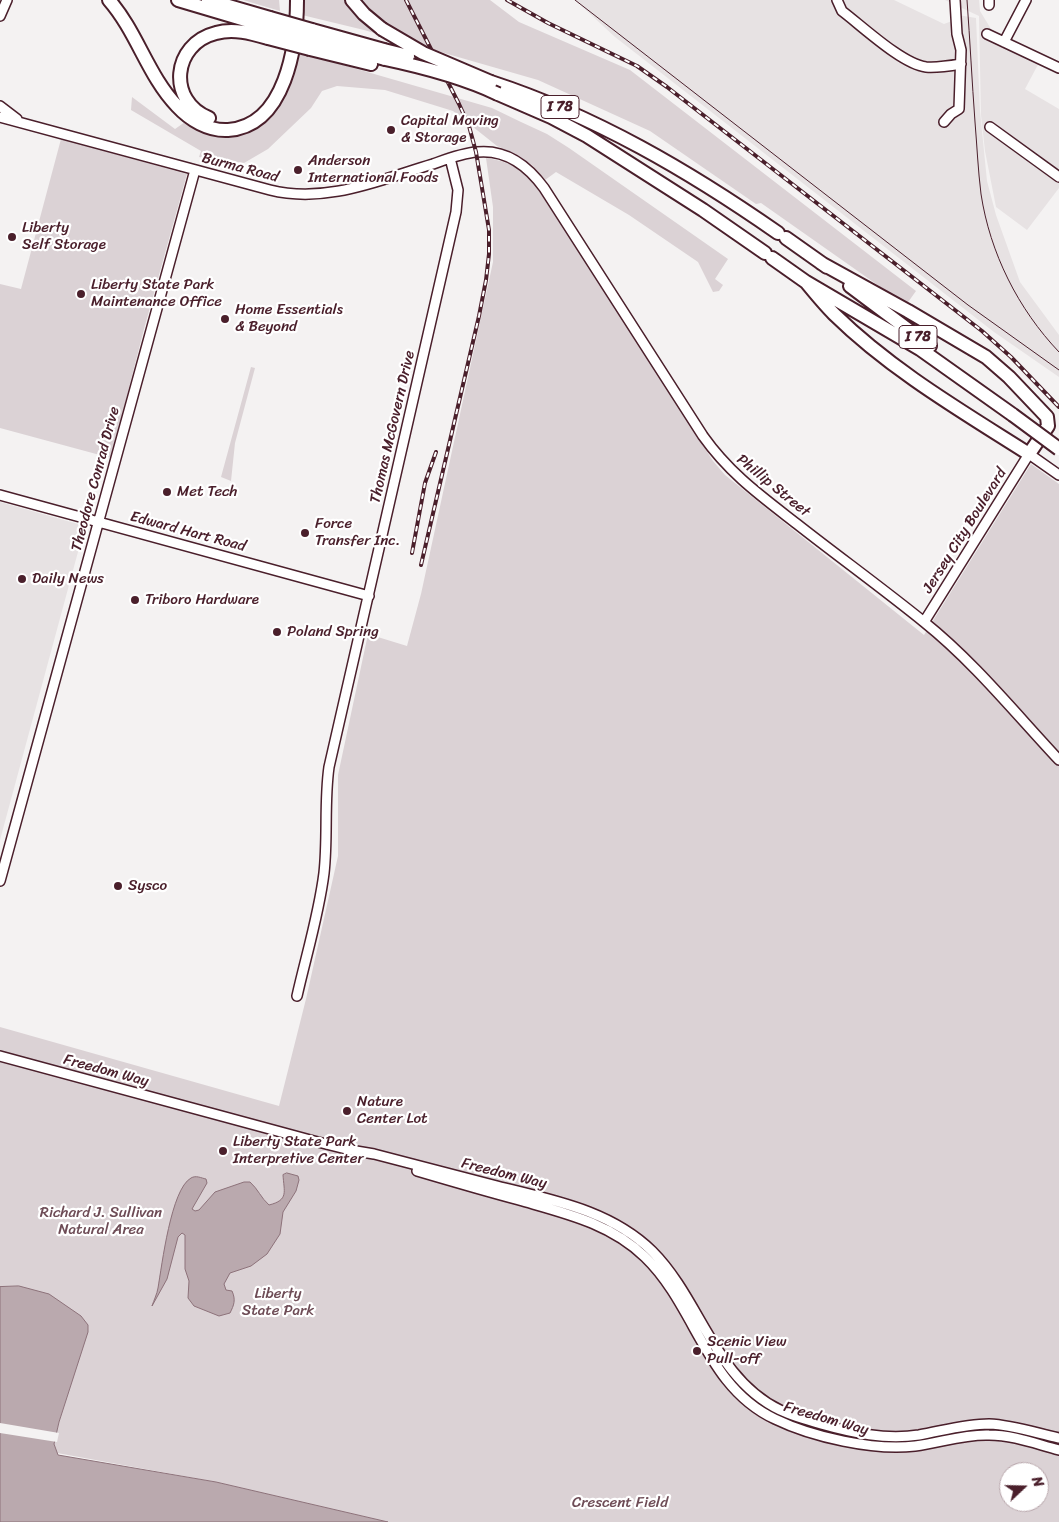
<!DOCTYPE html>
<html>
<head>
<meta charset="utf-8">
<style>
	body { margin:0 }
	#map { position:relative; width:1059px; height:1522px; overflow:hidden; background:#f4f2f2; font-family:Sriracha,sans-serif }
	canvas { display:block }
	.north { position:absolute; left:999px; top:1462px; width:50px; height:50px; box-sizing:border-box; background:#fff; border:1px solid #b7a5aa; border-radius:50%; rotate:69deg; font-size:14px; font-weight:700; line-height:20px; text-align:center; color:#4a1f2b }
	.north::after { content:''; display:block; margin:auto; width:18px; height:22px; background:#4a1f2b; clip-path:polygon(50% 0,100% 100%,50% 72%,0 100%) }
</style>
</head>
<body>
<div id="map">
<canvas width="1059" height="1522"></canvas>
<div class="north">N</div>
</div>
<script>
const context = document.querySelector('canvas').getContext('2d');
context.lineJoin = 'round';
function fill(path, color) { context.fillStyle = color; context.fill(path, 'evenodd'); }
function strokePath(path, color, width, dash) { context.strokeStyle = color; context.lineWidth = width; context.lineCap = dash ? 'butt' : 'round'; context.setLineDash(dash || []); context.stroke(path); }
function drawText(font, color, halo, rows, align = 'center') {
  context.font = font + ' Sriracha,sans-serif'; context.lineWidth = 4.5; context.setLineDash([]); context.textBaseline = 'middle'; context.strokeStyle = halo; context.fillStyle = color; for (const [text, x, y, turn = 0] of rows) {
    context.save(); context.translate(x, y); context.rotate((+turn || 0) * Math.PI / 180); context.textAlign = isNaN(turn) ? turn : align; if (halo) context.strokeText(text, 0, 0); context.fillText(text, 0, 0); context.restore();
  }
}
const built = new Path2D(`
	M575,0H894L944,24L952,21V14L976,18L980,111L987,181L996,215L1020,282L1059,335V377L994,332L615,37Z
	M945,0H979L980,11L991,29L1042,57L1025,89L1059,109V188L1027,230L996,207L985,151L981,115L979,16Z
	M0,502L85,526L0,840Z`);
const green = new Path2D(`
	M243,0H279L280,11Z
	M302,0H490L519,22L630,70L916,291L906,305L761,203L756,204L650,131L538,80L364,30L302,15Z
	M298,52L492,108L521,122L547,134L569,148L728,259L715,279L723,285L719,291L713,292L698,262L629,215L556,172L545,180L533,166L518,155L497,146L453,111L385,90L337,86L322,91L311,108L268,149L244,163L199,157L201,151L131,110L132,97L175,129L185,122L227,138L257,127L279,102Z
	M61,139L187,174L144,329L111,458L0,428V284L21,289Z
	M486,158C506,161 517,166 532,180L713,461L725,475L924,635L1031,464L1059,484V1522H388L216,1482L57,1453L54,1444L59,1422L84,1335L0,1300V1027L279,1106L306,999L338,856V775L368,634L407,646L421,594L493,262V207ZM1009,1472H1039V1502H1009Z
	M251,367L255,368L235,443L231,481L221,477Z`);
const water = new Path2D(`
	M287,1173L298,1176L299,1180L296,1191L283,1212L280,1234L267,1254L251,1266L230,1273L224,1284L226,1290L232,1291C236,1300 234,1305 230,1313L219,1316L194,1306L188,1298L189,1281L185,1269V1235L182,1233L178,1237L167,1279L152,1306C154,1300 157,1294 158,1288C162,1265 171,1189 191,1178C196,1175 201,1178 206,1179L207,1183L192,1209L195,1211L199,1210L215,1192L244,1182H250C258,1189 261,1198 269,1205C289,1200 284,1192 283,1175Z
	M19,1286L49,1294L81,1316L88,1325V1332L59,1422L54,1444L58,1455L216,1482L388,1522H0V1287Z`);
const pier = new Path2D(`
	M0,1423L59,1433L57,1442L0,1433Z`);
const minor = new Path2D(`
	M837,0L842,11C862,26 902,64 926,67C937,68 949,66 961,64
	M989,0V5
	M0,16L7,0
	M987,34L1059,68
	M1004,42L1026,0
	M0,106L17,119
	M0,117L270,190C326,204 379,180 433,164C447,159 462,153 477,152C506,149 528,166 544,188L703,436C730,474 761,496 797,524C839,557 882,588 924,622C974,662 1015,713 1059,760
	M944,122L951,114L959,109L961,50L957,34L955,0
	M990,127L1059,177
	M0,495L369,596
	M924,622L1029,454L1059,475
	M0,881L195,170
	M297,996C306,956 319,914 324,873C328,837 324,802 329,767L456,212L458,190L450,158
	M0,1056L314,1141L350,1150L374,1154C415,1165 456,1175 497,1186C552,1200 610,1210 652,1251C701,1300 714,1378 780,1410C793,1416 807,1420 821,1424C853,1433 885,1440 919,1435C942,1431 965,1424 989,1424C1013,1425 1036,1433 1059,1438
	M417,1171C451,1181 485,1191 519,1200C564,1213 610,1223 645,1257C696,1306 706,1387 775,1419C812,1437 874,1451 915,1446C940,1443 963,1434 989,1435C1013,1435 1036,1444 1059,1450`);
const highway = new Path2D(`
	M109,0C137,32 148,76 177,106C190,120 208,131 228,130C286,126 297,45 297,0
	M178,0L269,27
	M208,0L270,18
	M352,0L364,14L382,29
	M312,30L384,50
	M312,39L385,59
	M310,49L371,64
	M491,82C595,116 689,171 778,233
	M498,94L551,117L587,136L703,210L765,253
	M209,118C167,101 172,44 216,33C233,28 251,33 268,38
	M786,238L827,267
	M772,258L806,282L920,349L1013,415
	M806,282C815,293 824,304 834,314C891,370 963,412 1029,454L1048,426L1047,417L1009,377L986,357L908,311L821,263
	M850,286L930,346`);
const tram = new Path2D(`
	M575,0L968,305L1059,370
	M967,0C970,41 972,81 975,122C977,146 978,170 981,194C990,253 1018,309 1059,352`);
const rail = new Path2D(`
	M406,0L459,104L469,126L476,152L489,230V254L486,280L479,316L421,565
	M507,0L548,23L637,66L667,87L982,331L1011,357L1059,407
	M412,553L425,483L436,452`);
const highwayBridge = new Path2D(`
	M270,18L312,30
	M269,27L312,39
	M382,29L423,53L491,82
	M268,38L310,49
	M384,50L408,56
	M385,59C423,67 462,77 498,94
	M1013,415L1059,449`);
const markers = [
	[391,130,5,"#4a1f2b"],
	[298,170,5,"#4a1f2b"],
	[12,237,5,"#4a1f2b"],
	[81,294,5,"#4a1f2b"],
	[225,319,5,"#4a1f2b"],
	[167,492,5,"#4a1f2b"],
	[305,533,5,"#4a1f2b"],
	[22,579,5,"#4a1f2b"],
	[135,600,5,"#4a1f2b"],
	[277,632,5,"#4a1f2b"],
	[118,886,5,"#4a1f2b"],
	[347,1111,5,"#4a1f2b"],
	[223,1151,5,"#4a1f2b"],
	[697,1351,5,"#4a1f2b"]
];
const shields = [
	[560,107,38],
	[918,337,38]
];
const shieldNames = [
	["I 78",560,107],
	["I 78",918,337]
];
const poiNames = [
	["Capital Moving",401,121],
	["& Storage",401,138],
	["Anderson",308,161],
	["International Foods",308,178],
	["Liberty",22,228],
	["Self Storage",22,245],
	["Liberty State Park",91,285],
	["Maintenance Office",91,302],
	["Home Essentials",235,310],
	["& Beyond",235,327],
	["Met Tech",177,492],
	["Force",315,524],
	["Transfer Inc.",315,541],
	["Daily News",32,579],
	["Triboro Hardware",145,600],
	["Poland Spring",287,632],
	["Sysco",128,886],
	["Nature",357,1102],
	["Center Lot",357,1119],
	["Liberty State Park",233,1142],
	["Interpretive Center",233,1159],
	["Scenic View",707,1342],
	["Pull-off",707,1359]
];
const streetNames = [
	["Burma Road",240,168,15],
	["Thomas McGovern Drive",393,427,-77],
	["Theodore Conrad Drive",96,479,-75],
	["Phillip Street",773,486,39],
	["Jersey City Boulevard",965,531,-58],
	["Edward Hart Road",188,532,15],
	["Freedom Way",106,1071,15],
	["Freedom Way",504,1174,14],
	["Freedom Way",826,1419,16]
];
const parkNames = [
	["Richard J. Sullivan",101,1213],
	["Natural Area",101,1230],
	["Liberty",278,1294],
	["State Park",278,1311],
	["Crescent Field",620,1503]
];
fill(built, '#e7e2e3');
fill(green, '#dbd2d5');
fill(water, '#baa9ae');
strokePath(water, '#8d727a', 1);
fill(pier, '#f4f2f2');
strokePath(minor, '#4a1f2b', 12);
strokePath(highway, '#4a1f2b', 16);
strokePath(minor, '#fff', 9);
strokePath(highway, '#fff', 12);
strokePath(tram, '#4a1f2b', 1);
strokePath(rail, '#4a1f2b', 4);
strokePath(rail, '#fff', 2, [5.5]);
strokePath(highwayBridge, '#4a1f2b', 16, []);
strokePath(highwayBridge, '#fff', 12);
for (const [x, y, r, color] of markers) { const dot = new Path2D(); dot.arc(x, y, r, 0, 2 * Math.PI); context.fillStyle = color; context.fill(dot); strokePath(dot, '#fff', 2); }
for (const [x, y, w] of shields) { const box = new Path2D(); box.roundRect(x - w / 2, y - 11.5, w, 23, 4); context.fillStyle = '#fff'; context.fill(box); strokePath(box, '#4a1f2b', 1); }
drawText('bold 14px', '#4a1f2b', null, shieldNames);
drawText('15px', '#4a1f2b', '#fff', poiNames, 'left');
drawText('15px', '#4a1f2b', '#fff', streetNames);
drawText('15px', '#6e4c56', '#fff', parkNames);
</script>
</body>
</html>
